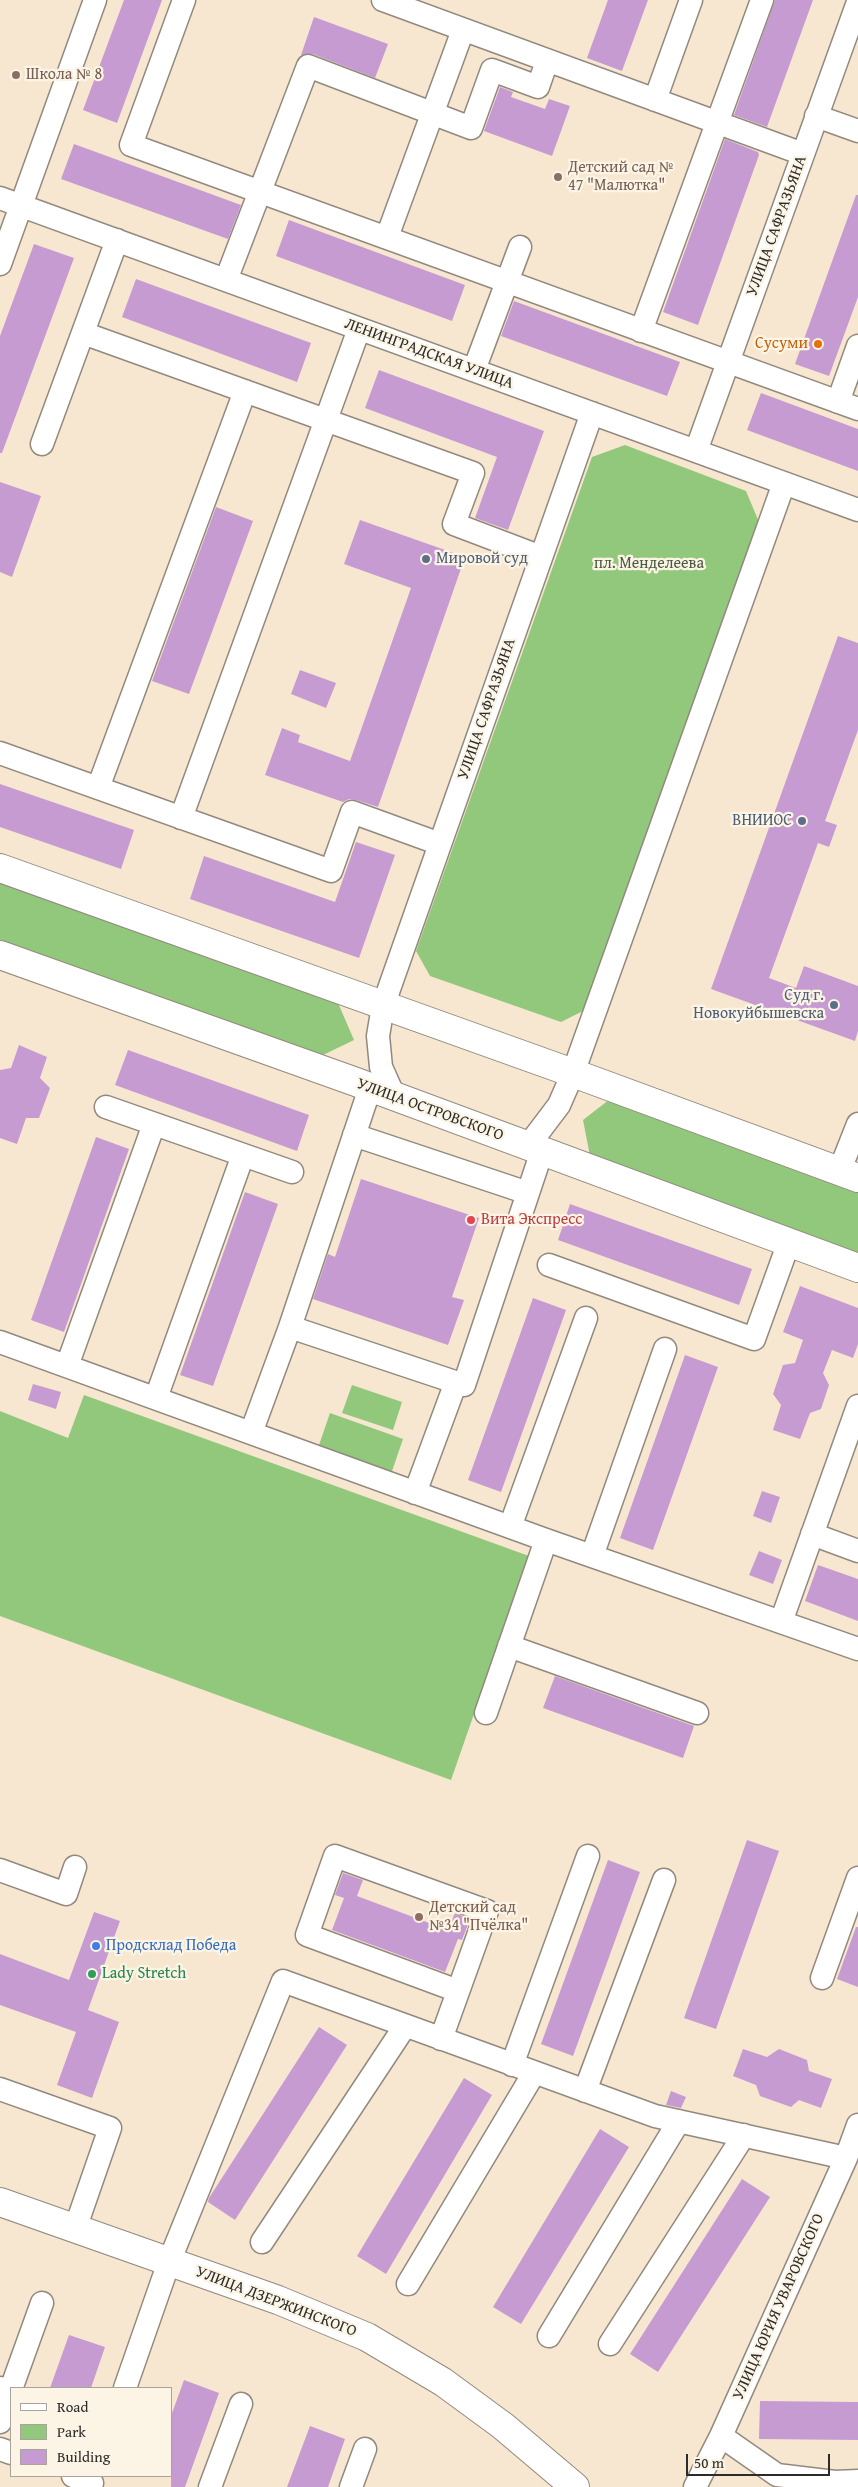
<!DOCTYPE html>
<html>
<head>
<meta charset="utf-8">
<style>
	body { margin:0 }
	#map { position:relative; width:858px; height:2487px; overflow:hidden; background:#f8e7d0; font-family:"Gentium Book Plus",serif }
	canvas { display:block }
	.legend { position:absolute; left:10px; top:2387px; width:162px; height:90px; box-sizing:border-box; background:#fcf5e5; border:1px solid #a8a49b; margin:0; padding:6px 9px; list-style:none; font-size:15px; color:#2b2b2b }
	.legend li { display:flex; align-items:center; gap:10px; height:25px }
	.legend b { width:25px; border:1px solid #a8a49b }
	.scale { position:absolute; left:686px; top:2454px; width:144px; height:22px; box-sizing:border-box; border:2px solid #2b2b2b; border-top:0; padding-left:6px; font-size:15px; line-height:18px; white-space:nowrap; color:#2b2b2b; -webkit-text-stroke:4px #fcf5e5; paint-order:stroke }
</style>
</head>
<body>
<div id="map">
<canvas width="858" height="2487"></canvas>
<ul class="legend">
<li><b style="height:6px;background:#fff"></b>Road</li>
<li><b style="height:14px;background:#91c87b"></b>Park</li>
<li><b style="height:14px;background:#c69bd2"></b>Building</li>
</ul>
<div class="scale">50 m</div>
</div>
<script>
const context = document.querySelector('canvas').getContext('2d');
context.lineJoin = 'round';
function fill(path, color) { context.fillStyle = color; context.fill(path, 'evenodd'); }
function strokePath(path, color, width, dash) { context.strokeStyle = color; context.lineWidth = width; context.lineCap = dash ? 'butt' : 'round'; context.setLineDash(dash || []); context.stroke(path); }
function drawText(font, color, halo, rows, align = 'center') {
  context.font = font + ' "Gentium Book Plus",serif'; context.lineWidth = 4.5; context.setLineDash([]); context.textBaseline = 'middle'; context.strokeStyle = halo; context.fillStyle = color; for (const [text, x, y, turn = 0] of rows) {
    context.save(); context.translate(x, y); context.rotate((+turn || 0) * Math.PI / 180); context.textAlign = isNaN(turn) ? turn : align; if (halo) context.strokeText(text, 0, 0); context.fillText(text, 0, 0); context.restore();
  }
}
const green = new Path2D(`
	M625,445L746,491L759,522L583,1011L561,1022L430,976L416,951L592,457Z
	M0,882L338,1003L354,1040L319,1057L0,940Z
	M610,1099L858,1191V1254L590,1156L583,1120Z
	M352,1385L402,1402L393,1430L342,1413Z
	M84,1395L529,1556L451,1780L0,1616V1411L68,1438Z
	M330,1413L403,1439L391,1474L318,1448Z`);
const building = new Path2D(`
	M124,0H162L117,123L83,110Z
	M608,0H648L622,71L587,58Z
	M775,0H813L767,127L734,115Z
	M314,17L388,44L375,78L313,54L301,55Z
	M500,87L513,92L511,97L545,109L549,99L570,106L552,156L484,131Z
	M725,139L758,152L759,155L698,325L663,312Z
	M74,144L241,205L228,239L61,179Z
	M856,195H858V297L829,376L795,364Z
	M289,220L465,285L452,321L276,256Z
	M34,244L74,258L2,453H0V336Z
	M136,279L311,343L297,382L122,317Z
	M514,301L680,362L667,396L501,336Z
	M379,370L544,431L508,530L475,518L497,457L365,408Z
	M761,393L858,429V471L747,430Z
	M0,482L41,496L12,577L0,572Z
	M216,507L253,521L189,694L152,681Z
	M360,520L465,557L378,807L356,800L349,799L343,802L265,775L282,728L300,735L298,742L350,761L411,588L344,564Z
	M838,636L858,643V730L825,821L837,825L829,847L818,843L769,978L796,988L804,966L858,986V1031L855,1041L711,989Z
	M300,670L336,683L326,708L291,694Z
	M0,784L134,830L121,869L0,827Z
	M356,842L395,855L359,958L190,899L204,856L335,902Z
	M19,1045L47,1057L40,1078L50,1088L39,1118H26L17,1144L0,1138V1070L11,1068Z
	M128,1050L309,1115L297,1151L115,1085Z
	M96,1137L129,1149L64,1332L31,1320Z
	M361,1179L479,1218L452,1297L464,1300L448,1345L313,1299L328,1254L335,1257Z
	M245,1192L278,1204L213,1386L180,1375Z
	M570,1204L752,1269L739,1305L558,1240Z
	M800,1286L858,1308V1344L853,1358L832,1350L823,1373L829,1385L821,1409L810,1413L800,1439L773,1430L781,1405L773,1394L783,1365L795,1363L803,1340L783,1332Z
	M533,1298L566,1310L501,1492L468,1480Z
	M685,1355L718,1367L653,1550L620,1538Z
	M33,1384L61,1392L56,1409L28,1400Z
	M762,1491L780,1497L771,1523L753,1516Z
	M759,1551L782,1560L773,1584L749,1575Z
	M818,1565L858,1579V1621L805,1601Z
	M555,1676L694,1726L683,1758L543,1708Z
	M747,1840L779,1851L716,2029L684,2018Z
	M608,1860L640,1872L573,2056L541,2044Z
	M343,1873L363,1880L357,1896L448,1930L455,1913L470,1919L462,1940L458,1939L445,1972L332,1930L344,1898L335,1895Z
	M94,1912L120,1921L88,2010L119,2022L92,2098L57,2085L76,2032L0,2005V1954L69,1980Z
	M856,1927H858V1987L837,1979Z
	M319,2027L347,2045L235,2220L208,2202L209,2198Z
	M743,2049L767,2057L779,2049L807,2060L809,2071L832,2079L821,2108L799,2100L791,2107L760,2096L756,2085L733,2076Z
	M464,2078L492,2095L386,2274L357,2256Z
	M671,2091L686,2097L681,2108L666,2105Z
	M600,2129L629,2147L521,2324L493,2307Z
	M742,2179L770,2197L658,2372L630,2354Z
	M69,2335L105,2347L91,2388H50Z
	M184,2380L219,2393L185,2487H171V2416Z
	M760,2401L858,2402V2440L759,2439Z
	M310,2426L345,2439L328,2487H287Z`);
const minor = new Path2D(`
	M184,0L131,145L858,409
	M383,0L803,154
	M655,100L691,0
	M816,116L858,131
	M0,198L858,510
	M387,237L463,30
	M0,264L95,0
	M226,280L308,66L471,128L492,70L538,87L547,61
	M641,331L762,0
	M83,333L473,473L454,524L541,557
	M474,370L520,247
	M838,402L858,346
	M42,444L117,240
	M696,451L858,2
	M0,753L331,871L352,812L440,844
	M98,788L245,391
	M181,818L359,329
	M370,1088L290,1327L464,1385L542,1151
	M394,1096L381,1067L378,1036L383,1006L592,413
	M106,1107L292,1172
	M354,1135L528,1193
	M528,1146L559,1105L573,1073L784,483
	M839,1172L858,1124
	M549,1265L754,1339L789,1242
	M0,1342L546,1540L858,1649
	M67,1366L154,1124
	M156,1398L243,1155
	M251,1433L290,1327
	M415,1493L456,1382
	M510,1527L586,1318
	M812,1534L858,1551
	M592,1556L665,1349
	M781,1622L858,1406
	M509,1646L697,1713
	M486,1713L546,1540
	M0,1870L66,1894L75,1867
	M822,1978L858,1878
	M441,2039L487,1911L335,1856L307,1935L458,1991
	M512,2065L588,1856
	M0,2089L110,2128L75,2229
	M585,2091L664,1880
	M262,2242L405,2026
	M408,2284L534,2073
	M549,2336L679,2121
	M610,2344L744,2135
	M0,2388L10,2392L0,2422
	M125,2388L169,2262L283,1981L655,2116L846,2158
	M10,2392L42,2303
	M721,2436L777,2475L835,2482L858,2481
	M0,2449L11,2453
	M73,2476L92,2483
	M210,2487L241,2404
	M351,2487L365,2449
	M695,2487L721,2436L846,2158L858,2125`);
const major = new Path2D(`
	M0,868L573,1073L858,1178
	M0,955L356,1082L858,1268
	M0,2202L278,2300L367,2337L443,2382L503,2426L575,2487`);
const markers = [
	[16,75,5,"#8d6e63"],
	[558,177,5,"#8d6e63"],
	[818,344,5,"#e8710a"],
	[426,559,5,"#5c6f8a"],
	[802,821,5,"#5c6f8a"],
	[834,1005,5,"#5c6f8a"],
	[471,1220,5,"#e0444e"],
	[419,1917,5,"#8d6e63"],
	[96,1946,5,"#3f7fe0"],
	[92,1974,5,"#2e9e5b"]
];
const educationNames = [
	["Школа № 8",26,75],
	["Детский сад №",568,168],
	["47 \"Малютка\"",568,186],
	["Детский сад",429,1908],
	["№34 \"Пчёлка\"",429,1926]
];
const streetNames = [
	["УЛИЦА САФРАЗЬЯНА",777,226,-70],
	["ЛЕНИНГРАДСКАЯ УЛИЦА",429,354,20],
	["УЛИЦА САФРАЗЬЯНА",487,709,-71],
	["УЛИЦА ОСТРОВСКОГО",430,1110,20],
	["УЛИЦА ДЗЕРЖИНСКОГО",276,2302,21],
	["УЛИЦА ЮРИЯ УВАРОВСКОГО",779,2307,-66]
];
const foodNames = [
	["Сусуми",808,344]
];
const serviceNames = [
	["Мировой суд",436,559,"left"],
	["ВНИИОС",792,821],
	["Суд г.",824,996],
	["Новокуйбышевска",824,1014]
];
const parkNames = [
	["пл. Менделеева",649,564]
];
const healthNames = [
	["Вита Экспресс",481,1220]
];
const shopNames = [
	["Продсклад Победа",106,1946]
];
const leisureNames = [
	["Lady Stretch",102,1974]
];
fill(green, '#91c87b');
fill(building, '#c69bd2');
strokePath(minor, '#92897e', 25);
strokePath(major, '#92897e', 30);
strokePath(minor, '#fff', 22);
strokePath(major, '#fff', 28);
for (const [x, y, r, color] of markers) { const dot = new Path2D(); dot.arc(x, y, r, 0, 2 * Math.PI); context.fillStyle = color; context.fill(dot); strokePath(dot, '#fcf5e5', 2); }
drawText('16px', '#785e54', '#fcf5e5', educationNames, 'left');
drawText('16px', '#2b2b2b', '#fcf5e5', streetNames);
drawText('16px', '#c56008', '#fcf5e5', foodNames, 'right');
drawText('16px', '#4e5e75', '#fcf5e5', serviceNames, 'right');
drawText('16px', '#4a5a43', '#fcf5e5', parkNames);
drawText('16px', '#be3a42', '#fcf5e5', healthNames, 'left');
drawText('16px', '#366cbe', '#fcf5e5', shopNames, 'left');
drawText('16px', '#27864d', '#fcf5e5', leisureNames, 'left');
</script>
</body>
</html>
